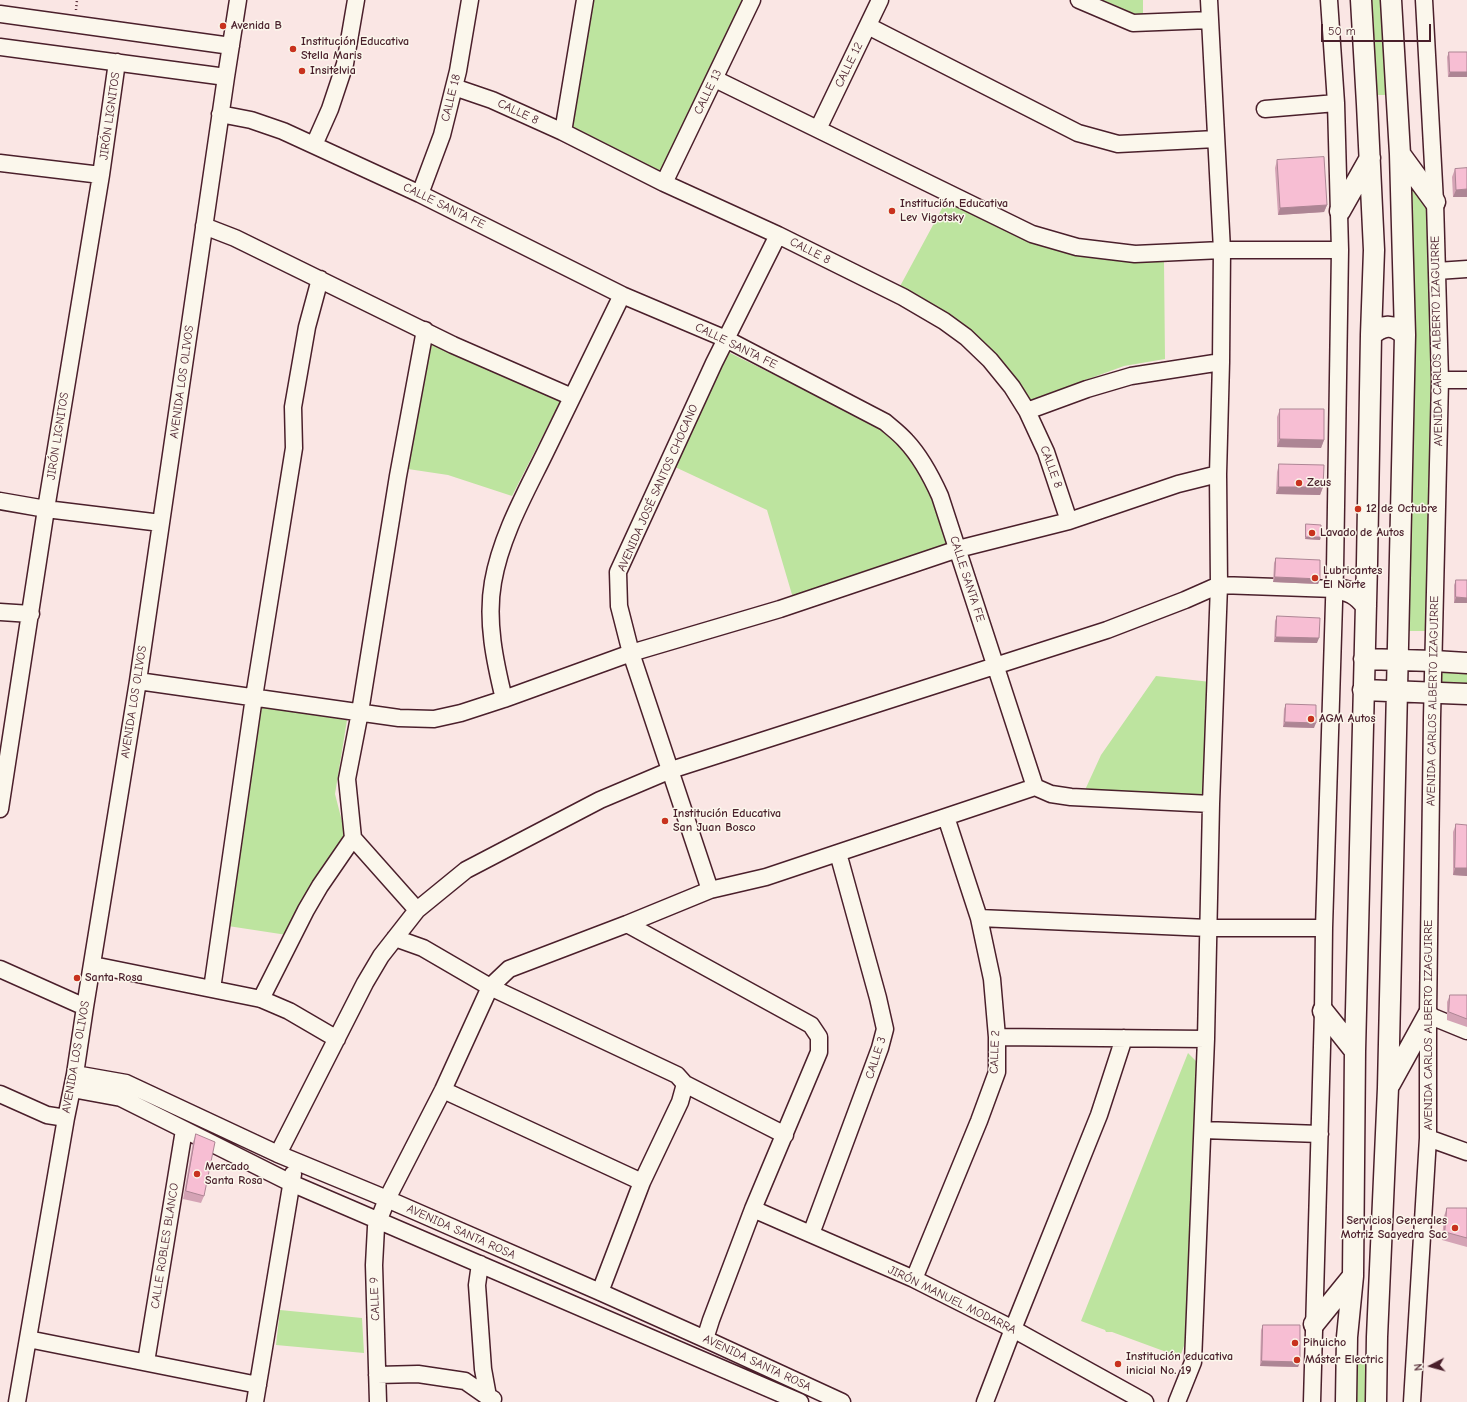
<!DOCTYPE html>
<html>
<head>
<meta charset="utf-8">
<style>
	body { margin:0 }
	#map { position:relative; width:1467px; height:1402px; overflow:hidden; background:#fae6e4; font-family:"Comic Neue",sans-serif }
	canvas { display:block }
	.north { position:absolute; left:1411px; top:1346px; width:40px; height:40px; -webkit-text-stroke:3px #fbf7ec; paint-order:stroke; rotate:264deg; font-size:11px; font-weight:700; line-height:16px; text-align:center; color:#4a1f2b }
	.north::after { content:''; display:block; margin:auto; width:14px; height:18px; background:#4a1f2b; clip-path:polygon(50% 0,100% 100%,50% 72%,0 100%) }
	.scale { position:absolute; left:1321px; top:24px; width:110px; height:18px; box-sizing:border-box; border:2px solid #4a1f2b; border-top:0; padding-left:5px; font-size:12px; line-height:14px; white-space:nowrap; color:#4a1f2b; -webkit-text-stroke:3px #fbf7ec; paint-order:stroke }
</style>
</head>
<body>
<div id="map">
<canvas width="1467" height="1402"></canvas>
<div class="north">N</div>
<div class="scale">50 m</div>
</div>
<script>
const context = document.querySelector('canvas').getContext('2d');
context.lineJoin = 'round';
function fill(path, color) { context.fillStyle = color; context.fill(path, 'evenodd'); }
function strokePath(path, color, width, dash) { context.strokeStyle = color; context.lineWidth = width; context.lineCap = dash ? 'butt' : 'round'; context.setLineDash(dash || []); context.stroke(path); }
function drawText(font, color, halo, rows, align = 'center') {
  context.font = font + ' "Comic Neue",sans-serif'; context.lineWidth = 3; context.setLineDash([]); context.textBaseline = 'middle'; context.strokeStyle = halo; context.fillStyle = color; for (const [text, x, y, turn = 0] of rows) {
    context.save(); context.translate(x, y); context.rotate((+turn || 0) * Math.PI / 180); context.textAlign = isNaN(turn) ? turn : align; if (halo) context.strokeText(text, 0, 0); context.fillText(text, 0, 0); context.restore();
  }
}
const green = new Path2D(`
	M589,0H744L660,175L568,130Z
	M1097,0H1143V16L1116,9Z
	M1370,0H1384L1389,95H1375Z
	M1410,183L1428,212L1434,379L1427,631H1406Z
	M946,201C986,220 1025,240 1067,252C1098,261 1131,262 1164,262L1165,359L1124,366L1028,401L1014,381L898,290Z
	M430,339L561,400L512,496L448,475L408,469Z
	M728,352L876,425C882,430 890,434 896,440C925,470 937,508 950,547L793,598L767,510L675,467Z
	M1444,671L1467,672V685C1458,685 1431,687 1444,671Z
	M1156,676L1211,682L1205,796L1085,790L1101,755Z
	M259,707L347,720L335,794L346,837L287,935L228,926Z
	M1188,1053L1197,1062L1186,1340L1180,1357L1112,1332H1106L1105,1330L1081,1321Z
	M280,1310L362,1318L364,1353L276,1345Z
	M1356,1356L1361,1358H1369L1368,1402H1354Z`);
const path = new Path2D(`
	M76,10L77,0`);
const minor = new Path2D(`
	M1079,0L1133,23L1210,20
	M0,14L231,46
	M868,26L1078,133L1118,144L1216,139
	M0,47L226,77
	M715,79L1032,234L1077,247L1135,254L1222,250H1340
	M454,87L492,100L563,132L664,183L778,235L903,297L944,321L966,337L990,360L1012,387L1027,411L1046,452L1069,521
	M1265,109L1336,103
	M220,114L251,120L283,131L420,194L622,295L726,339L885,422C892,428 900,434 906,441C921,457 931,476 940,496L1035,787
	M818,129L880,0
	M563,132L585,0
	M314,145L330,109L345,64L356,0
	M0,163L101,175
	M664,183L752,0
	M420,194L442,135L458,71L470,0
	M204,226L235,238L453,345L572,397
	M1437,271L1467,269
	M1440,380H1467
	M1027,411L1087,389L1131,376L1221,362
	M0,501L46,509L161,523
	M0,612L31,614
	M138,681L399,718L434,719L461,713L504,699L631,653L780,609L958,549L1069,521L1178,484L1218,474
	M504,699C495,662 486,621 493,582C501,536 525,494 545,453C571,400 597,347 622,295
	M0,809L46,509L101,175L117,62
	M710,890L631,653L619,606L618,572L714,363L778,235
	M417,910L353,838L347,779L360,712L398,476L425,330
	M979,918L1208,928H1324
	M627,924L811,1025L819,1037V1052L753,1209L711,1320L705,1339
	M395,938L423,948L490,987L677,1075L685,1084L785,1135
	M93,965L261,999L289,1011L337,1039
	M0,969L85,1007
	M212,989L254,697L294,448L293,407L307,327L320,279
	M261,999L306,910L320,886L353,838
	M1428,1015L1467,1031
	M997,1037L1206,1039
	M75,1074L126,1083L278,1154L387,1199L600,1292L705,1339L842,1402
	M72,1089L121,1098L291,1183L800,1402
	M443,1090L642,1182
	M0,1094L47,1115L66,1118
	M1203,1130L1320,1134
	M1428,1138L1467,1152
	M278,1154L365,983L381,956L417,910L466,870L600,800L671,770L1107,630L1185,600L1219,585L1335,589
	M753,1209L914,1279L1013,1329L1145,1402
	M811,1234L880,1048L885,1029L878,998L838,853
	M480,1264L477,1285L483,1369L489,1402
	M914,1279L979,1121L997,1072V1037L992,979L979,918L946,817
	M600,1292L642,1182L680,1102L685,1084
	M28,1339L258,1385
	M146,1362L184,1130
	M377,1375L418,1374L465,1381L488,1397L493,1399
	M17,1402L66,1118L75,1074L85,1007L138,681L226,77L238,0
	M255,1402L293,1174
	M378,1402L374,1265L376,1227L387,1199L443,1090L490,987L509,969L627,924L710,890L766,877L1035,787L1051,794L1071,797L1211,804
	M985,1402L1013,1329L1099,1115L1124,1038
	M1177,1402L1193,1362L1206,1039L1211,804L1219,585L1218,474L1221,362L1222,250L1209,0
	M1312,1402L1323,1011L1324,928L1335,570L1340,250L1336,103L1329,0
	M1412,1402L1428,1138V1015L1432,718L1440,380L1435,202L1424,0`);
const major = new Path2D(`
	M1400,154L1435,202
	M1340,211L1370,158
	M1371,335C1383,325 1392,323 1405,335
	M1335,589C1349,590 1357,594 1366,606
	M1364,659L1434,661L1467,663
	M1363,690L1467,694
	M1323,1011L1355,1051
	M1390,1084L1428,1015
	M1314,1324L1353,1276
	M1346,1402L1347,1337L1353,1276L1355,1051L1367,563L1371,335L1374,250L1367,104L1361,0
	M1376,1402L1377,1337L1388,1088L1405,335L1400,154L1391,0`);
const wall = new Path2D(`
	M1449,52H1467L1448,77L1447,57Z
	M1277,160L1327,205L1324,212L1278,215L1275,168Z
	M1467,168V197H1453L1452,177L1455,169Z
	M1280,409L1324,440L1321,448L1277,447V417Z
	M1279,464L1323,487L1320,495L1276,494L1277,472Z
	M1306,524L1320,540L1305,539V527Z
	M1276,558L1320,579L1318,584L1273,582L1274,563Z
	M1456,580H1467V603H1454V585Z
	M1277,616L1317,643L1274,642L1275,621Z
	M1286,704L1314,728L1283,727L1284,709Z
	M1456,824L1467,876L1453,875V832Z
	M1450,995H1467V1027L1447,1020V1002Z
	M196,1134L204,1196L201,1203L183,1199L193,1142Z
	M1447,1208H1467V1247L1442,1240L1444,1216Z
	M1263,1325L1300,1362L1298,1367L1260,1366L1261,1330Z`);
const shadedWall = new Path2D(`
	M1450,72H1467V77H1448Z
	M1467,189V197H1453L1456,190Z
	M1327,205L1324,212L1278,215L1280,208Z
	M1280,439L1324,440L1321,448L1277,447Z
	M1279,487H1323L1320,495L1276,494Z
	M1306,537H1321L1320,540L1305,539Z
	M1275,577L1320,579L1318,584L1273,582Z
	M1456,597L1467,598V603H1454Z
	M1276,637L1319,638L1317,643L1274,642Z
	M1285,722L1316,723L1314,728L1283,727Z
	M1455,868H1467V876L1453,875Z
	M1262,1361L1300,1362L1298,1367L1260,1366Z`);
const building = new Path2D(`
	M1449,52H1467V72H1450Z
	M1324,157L1327,205L1280,208L1277,160Z
	M1467,168V189L1456,190L1455,169Z
	M1280,409H1324V440L1280,439Z
	M1279,464L1324,465L1323,487H1279Z
	M1306,524L1321,525V537H1306Z
	M1276,558L1320,560V579L1275,577Z
	M1456,580H1467V598L1456,597Z
	M1277,616L1320,618L1319,638L1276,637Z
	M1286,704L1316,705V723L1285,722Z
	M1456,824L1467,825V868H1455Z
	M1450,995H1467V1019L1449,1012Z
	M196,1134L215,1142L204,1196L186,1191Z
	M1447,1208H1467V1238L1445,1232Z
	M1263,1325H1300V1362L1262,1361Z`);
const markers = [
	[223,26,4,"#c8321e"],
	[293,49,4,"#c8321e"],
	[302,71,4,"#c8321e"],
	[892,211,4,"#c8321e"],
	[1299,483,4,"#c8321e"],
	[1358,509,4,"#c8321e"],
	[1312,533,4,"#c8321e"],
	[1315,578,4,"#c8321e"],
	[1311,719,4,"#c8321e"],
	[665,821,4,"#c8321e"],
	[77,978,4,"#c8321e"],
	[197,1174,4,"#c8321e"],
	[1455,1228,4,"#c8321e"],
	[1295,1343,4,"#c8321e"],
	[1297,1360,4,"#c8321e"],
	[1118,1364,4,"#c8321e"]
];
const poiNames = [
	["Avenida B",231,26],
	["Institución Educativa",301,42],
	["Stella Maris",301,56],
	["Insitelvia",310,71],
	["Institución Educativa",900,204],
	["Lev Vigotsky",900,218],
	["Zeus",1307,483],
	["12 de Octubre",1366,509],
	["Lavado de Autos",1320,533],
	["Lubricantes",1323,571],
	["El Norte",1323,585],
	["AGM Autos",1319,719],
	["Institución Educativa",673,814],
	["San Juan Bosco",673,828],
	["Santa Rosa",85,978],
	["Mercado",205,1167],
	["Santa Rosa",205,1181],
	["Servicios Generales",1447,1221,"right"],
	["Motriz Saayedra Sac",1447,1235,"right"],
	["Pihuicho",1303,1343],
	["Institución educativa",1126,1357],
	["inicial No. 19",1126,1371],
	["Máster Electric",1305,1360]
];
const streetNames = [
	["CALLE 12",849,65,-64],
	["CALLE 13",708,92,-64],
	["CALLE 18",451,98,-76],
	["CALLE 8",518,112,25],
	["JIRÓN LIGNITOS",110,116,-82],
	["CALLE SANTA FE",444,206,26],
	["CALLE 8",810,251,27],
	["AVENIDA CARLOS ALBERTO IZAGUIRRE",1437,341,-91],
	["CALLE SANTA FE",736,346,26],
	["AVENIDA LOS OLIVOS",182,382,-82],
	["JIRÓN LIGNITOS",58,436,-81],
	["CALLE 8",1051,467,70],
	["AVENIDA JOSÉ SANTOS CHOCANO",658,488,-66],
	["CALLE SANTA FE",967,579,72],
	["AVENIDA CARLOS ALBERTO IZAGUIRRE",1433,701,-89],
	["AVENIDA LOS OLIVOS",134,702,-81],
	["AVENIDA CARLOS ALBERTO IZAGUIRRE",1429,1025,-90],
	["CALLE 2",995,1052,-88],
	["AVENIDA LOS OLIVOS",76,1057,-80],
	["CALLE 3",876,1058,-72],
	["AVENIDA SANTA ROSA",461,1232,24],
	["CALLE ROBLES BLANCO",165,1246,-81],
	["CALLE 9",375,1299,-92],
	["JIRÓN MANUEL MODARRA",952,1300,26],
	["AVENIDA SANTA ROSA",757,1363,25]
];
fill(green, '#bde49f');
strokePath(minor, '#4a1f2b', 19);
strokePath(major, '#4a1f2b', 23);
strokePath(path, '#4a1f2b', 2.5, [1, 3]);
strokePath(minor, '#fbf7ec', 16);
strokePath(major, '#fbf7ec', 20);
fill(wall, '#d4a3b5');
fill(shadedWall, '#ad8594');
fill(building, '#f7bed3');
strokePath(building, '#ad8594', 1);
for (const [x, y, r, color] of markers) { const dot = new Path2D(); dot.arc(x, y, r, 0, 2 * Math.PI); context.fillStyle = color; context.fill(dot); strokePath(dot, '#fbf7ec', 1.5); }
drawText('bold 12px', '#4a1f2b', '#fbf7ec', poiNames, 'left');
drawText('12px', '#4a1f2b', '#fbf7ec', streetNames);
</script>
</body>
</html>
